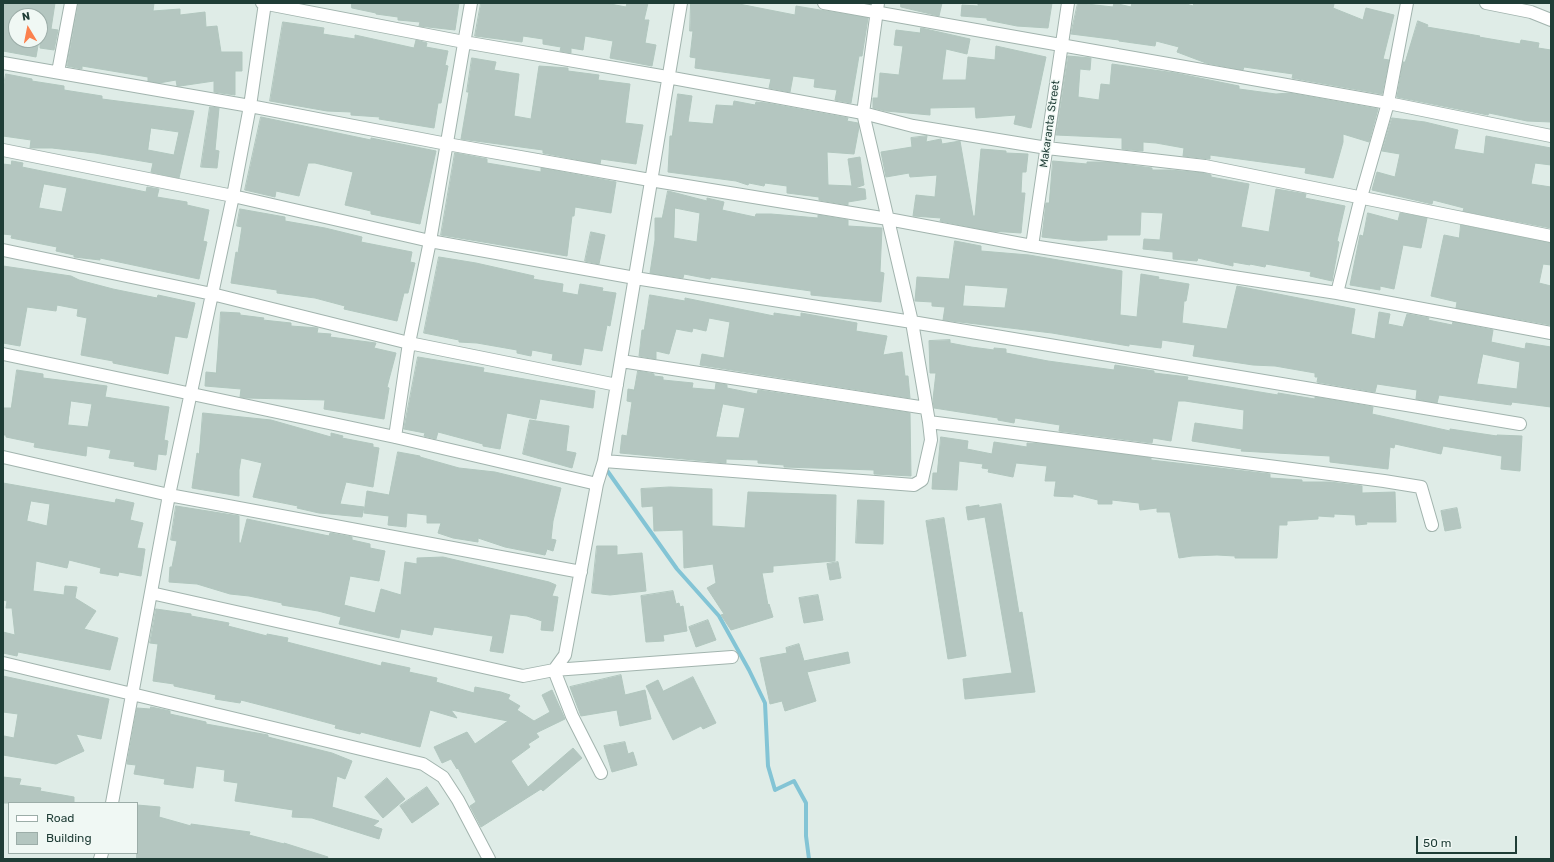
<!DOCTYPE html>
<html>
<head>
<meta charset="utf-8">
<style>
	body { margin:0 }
	#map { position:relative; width:1554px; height:862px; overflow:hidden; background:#dfece7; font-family:Rubik,sans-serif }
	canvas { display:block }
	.frame { position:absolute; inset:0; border:4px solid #1f3d36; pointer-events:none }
	.legend { position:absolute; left:8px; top:802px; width:130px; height:52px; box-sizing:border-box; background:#f0f8f4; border:1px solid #9cada8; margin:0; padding:5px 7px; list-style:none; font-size:12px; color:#1f3d36 }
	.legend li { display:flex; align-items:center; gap:8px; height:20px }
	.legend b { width:20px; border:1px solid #9cada8 }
	.north { position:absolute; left:8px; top:8px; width:40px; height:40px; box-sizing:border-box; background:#f0f8f4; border:1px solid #9cada8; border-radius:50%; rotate:350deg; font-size:11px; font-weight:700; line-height:16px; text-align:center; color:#1f3d36 }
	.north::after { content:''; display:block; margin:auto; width:14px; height:18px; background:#fb814e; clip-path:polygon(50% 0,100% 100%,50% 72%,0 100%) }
	.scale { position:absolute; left:1416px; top:836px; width:101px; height:18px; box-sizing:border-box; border:2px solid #1f3d36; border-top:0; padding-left:5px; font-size:12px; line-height:14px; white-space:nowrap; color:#1f3d36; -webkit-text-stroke:3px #f0f8f4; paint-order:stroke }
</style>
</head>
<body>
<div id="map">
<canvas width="1554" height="862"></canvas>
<div class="frame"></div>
<ul class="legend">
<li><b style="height:5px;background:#fff"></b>Road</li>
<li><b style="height:11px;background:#b4c6c0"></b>Building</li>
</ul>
<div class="north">N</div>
<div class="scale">50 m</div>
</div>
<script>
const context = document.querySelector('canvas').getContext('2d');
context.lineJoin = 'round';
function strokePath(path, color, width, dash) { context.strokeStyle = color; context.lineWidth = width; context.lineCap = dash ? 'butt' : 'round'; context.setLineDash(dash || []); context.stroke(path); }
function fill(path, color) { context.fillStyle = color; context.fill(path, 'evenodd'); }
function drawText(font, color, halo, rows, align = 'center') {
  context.font = font + ' Rubik,sans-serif'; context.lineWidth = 3; context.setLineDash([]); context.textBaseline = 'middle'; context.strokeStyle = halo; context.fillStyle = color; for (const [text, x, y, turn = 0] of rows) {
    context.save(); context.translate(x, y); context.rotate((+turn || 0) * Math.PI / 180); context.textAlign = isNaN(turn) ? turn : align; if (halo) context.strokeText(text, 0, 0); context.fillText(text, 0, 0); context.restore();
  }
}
const stream = new Path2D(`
	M606,469L677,569L719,616L749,670L765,703L768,766L775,790L794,781L806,803V836L809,859`);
const building = new Path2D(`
	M3,3H55L51,29L58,30L54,50L40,48V16H16V40H39L36,57L3,51Z
	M78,3H154L153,11L180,9V15L205,12L206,27L217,26L221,52H242V71H235V95L214,92V81L180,86H177L176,80L159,83L148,81V77L82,66V69L67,66Z
	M352,3H459L455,30L419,26L420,22L398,20V17L376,14V13L352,8Z
	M481,3H605L626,7L627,3H648L644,20H649L645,43L656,45L652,66L610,58L613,41L585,36L583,50L571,48V53L560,51L561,47L543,44V39L523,36L522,42L475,36Z
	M691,3H734L795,15L796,6L868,18L862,56H859L851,103L835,100L837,90L814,87L815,79L793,76L790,92L769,88L771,79L695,68L696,58L690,57L693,31H690Z
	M901,3H942L939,16L901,7Z
	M978,3H1052L1048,28L1017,26L987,20V18L961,16L962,5L978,6Z
	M1078,3L1113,7L1114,3L1131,7L1132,3H1183L1193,6L1194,3H1326L1334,4L1333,8L1363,20L1366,8L1394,15L1383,59L1389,60L1382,94L1292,78L1293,74L1244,67L1243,70L1206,63L1177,52L1179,47L1156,41L1155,46L1119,41V40L1071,34Z
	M1418,21L1428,25L1427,27L1480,36L1479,37L1520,44L1521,40L1539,43L1538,48L1551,50V122L1527,121L1489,113L1488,115L1397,97L1403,62H1405Z
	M283,22L324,28L323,34L355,39V35L414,48L416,40L427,43L426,47L448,51L445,65L448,66L441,103H438L434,128L379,119L380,117L351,115V112L327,111L270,101Z
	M921,28L970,39L967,54L946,49L942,80H966L968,57L995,60L996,46L1046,57L1031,128L1014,124L1016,115L976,118L975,107L930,108V115L886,111L873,108V98H878L880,73L899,75L903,46L894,45L896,30L920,33Z
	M1068,56L1091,58L1090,70L1080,69L1078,97L1099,100L1101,84L1110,85L1112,64L1175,73L1239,86V89L1276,94L1289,93L1378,109L1369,142L1343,134V142L1333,178L1305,173L1306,168L1210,155V159L1183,156L1184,148L1156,143L1143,142V151L1122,149V138L1056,135Z
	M472,58L496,62L494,70L519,74L514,116L531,119L539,66L568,68V71L599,75L598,80L630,84L625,123L643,125L636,164L601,159L600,164L543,153V150L461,139L469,92H467Z
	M6,74L32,79V81L64,86V90L102,96V99L194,111L179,178L151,172L153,163L95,153L52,148H30L31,140L3,136V89ZM151,128L179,132L174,155L148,150Z
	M678,94L692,96L688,122L713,124L716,105L733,106L734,101L755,105L756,102L766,103L848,118L847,121L858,123L859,127L854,154L827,152L828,185L852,186L848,159L860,157L864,185L855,188L865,189L866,199L848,202V205L819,200V197L787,193V186L765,183L764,186L749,183L748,185L736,181L668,172L670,136H672Z
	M210,107L219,108L215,150L219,151L217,168L201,167Z
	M261,117L371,140V138L436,151L420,224L371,214V211L345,205L353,172L315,163H308L299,196L276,191L275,197L245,190Z
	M1392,118L1425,122L1458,130L1454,149L1484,154L1486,136L1551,148V165L1535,163L1531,184L1551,187V228L1463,211L1464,208L1433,200L1432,204L1372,190L1377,172L1395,177L1400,154L1382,151Z
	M927,136L926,142L941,139L942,144L960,141L973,216H975L981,149L1006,151V153L1028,154L1026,172H1022L1021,193H1025L1021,233L991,231L940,221L941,218L913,216L916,195L935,197L937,175L910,177L909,173L886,177L881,152L912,147L911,138Z
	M455,153L487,159V163L541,172V168L616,182L611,213L575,207L574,216H572L567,256L441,235Z
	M12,161L23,163L22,167L146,192L147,187L159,189L157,197L187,202V205L209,210L203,241L207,242L199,279L100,258V260L74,257V255L56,251L57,247L11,238L12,235L3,234V164L11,165ZM44,184L67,188L62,212L39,208Z
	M1053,161L1087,164V162H1106L1152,168V170H1170L1204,173L1211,175V177L1249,184L1241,227L1269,232L1276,189L1306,194L1305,198L1345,206L1337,241L1339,242L1332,281L1310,276L1311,272L1266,264L1265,267L1250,264V265L1233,262V266L1198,258L1197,261L1173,259V252L1143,249L1144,239L1160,240L1163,213L1141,212L1140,235H1107V240L1078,241L1042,237L1046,203H1049Z
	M668,191L707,201V198L724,202L722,210L755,217L756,214H771L818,218V215L848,220V226L882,228L880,272L884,273L881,302L811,295V291L711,277L710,279L684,274L683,278L650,273L655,240V218H662ZM675,208L700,213L697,242L674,238Z
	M240,209L285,217V221L325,228L362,237L361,242L412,252L410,262L415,263L408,293H404L397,321L344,309L345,306L315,298L277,293V290L231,283L236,252L238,253L242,227L237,226Z
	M1368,213L1398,221L1400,213L1427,218L1421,248L1403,245L1394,289L1380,286V290L1350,285L1360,235L1363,236Z
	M1461,225L1551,243V265L1543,264L1539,283L1551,286V325L1456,308L1457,302L1431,296L1444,235L1459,238Z
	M591,232L605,235L599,264L585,261Z
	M955,241L981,246V251L1029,255L1122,271L1120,315L1137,317L1141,274L1159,277L1158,279L1189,284L1186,301H1184L1182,323L1227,329L1237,286L1355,309L1351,334L1375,339L1379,312L1390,314L1388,324L1403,327L1407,314L1429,318L1428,320L1452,325L1453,322L1493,330L1491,342L1525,349L1526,343L1551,347V407L1512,402L1511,405L1439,395L1437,403L1416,399L1417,390L1377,384L1375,392L1317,382L1318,377H1315V373L1275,366L1253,365L1193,356L1195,345L1162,340L1161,348L1129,344V346L1052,333L943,320L945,307L932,306V302L915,301L917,277L949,279ZM965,285L1008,288L1005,308L963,306ZM1483,354L1520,362L1517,389L1477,384Z
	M439,257L476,263L534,276L533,279L563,284L562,292L578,295L580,284L603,288L602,291L616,293L610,326L607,325L602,351L584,348L581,365L552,360L553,354L532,350L531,356L517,353V350L477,343L459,342V340L424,333Z
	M3,266L71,276L79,280L113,289L157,298L158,295L195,303L187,338L175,336L168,374L113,363V361L81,355L87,318L77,316L78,309L57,305L56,311L27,307L20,346L3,343Z
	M650,295L685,301V298L774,316V313L801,317V313L857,323L856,331L887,336L883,355L902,352L905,376H908L910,398L700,365L702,354L724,358L730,322L709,318L706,331L693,328L692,332L676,329L669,354L656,351V359L639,356L642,330H644Z
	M221,312L240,313V315L264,318L263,320L291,323V326L318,328L317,333L331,334L330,337L376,343L374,348L396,353L387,387L389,388L384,419L324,409L325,400L246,398L240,397L241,389L205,386L206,372L216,373Z
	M950,340V343L971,347L994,350V348L1006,349V353L1048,361L1114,370L1115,365L1121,366L1154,371V373L1188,377L1187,380L1278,395V393L1315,399V397L1373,407L1372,414L1450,431V429L1497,436V435L1522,436L1520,471L1501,469L1502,456L1443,446L1441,454L1395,444L1394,448L1390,447L1388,469L1330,462V456L1241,451L1242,449L1192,441L1195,423L1243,430L1244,410L1185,401H1178L1171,441L1153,438L1152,443L1059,431L1060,425L1015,418L1014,423L998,420V418L934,408L933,399L936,373H930L929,341Z
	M418,357L484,368L483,372L595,391L593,408L540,399L536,419L507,413L500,449L483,446V444L438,432L436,439L424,436L425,433L404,429Z
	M17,370L43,374V378L107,386L105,397L169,407L164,440L168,441L166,455L158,454L156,470L134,466L135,462L109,458L111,450L87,446L86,456L34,447L35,443L6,437V435H3V408H11ZM71,401L92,404L88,427L68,425Z
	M638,371L654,374V376L663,377V380L693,383L692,388L715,390L716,383L727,385V388L757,394L758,390L910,413L911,476L874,474V470L784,467V465L758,463V460L726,459V463L620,453L622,435L627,436L632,402L627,401L628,389L634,390ZM723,404L745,408L739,438L716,437Z
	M203,413L271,420L331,437V433L343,436L342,438L373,444V447L379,448L373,487L346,482L340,504L364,507L362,517L319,513L297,508L298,506L253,497L262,463L241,458L239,470V496L192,488L197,453L199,454Z
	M530,420L569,426L566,451L576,453L572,468L523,454Z
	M941,437L968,441L967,449L992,454L994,442L1027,447V443L1043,444L1151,458V460L1270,474V478L1302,480V482H1330L1362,486V493L1395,492L1396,522H1366L1367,524L1356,525L1355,515L1334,514V517L1318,516V519L1287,521V525H1279L1277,558H1235V556L1217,555L1192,556L1179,558L1170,512H1157V508L1140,510L1139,503L1112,500V504H1098V500L1073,494V497L1054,496L1056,481H1045L1047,466L1016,463L1013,477L988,472L989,469L982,468L983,464L959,461L957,490L932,489L933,473H937Z
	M398,452L420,456V457L459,468L495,472L561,488L553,521L551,539L556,540L553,551L547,549L545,555L505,547L478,538V542L453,538L438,533L441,523H427V515L407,513L406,527L388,525L389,516L364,513L367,491L389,495Z
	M3,483L115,503L116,499L134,503L130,520L143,523L137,548L145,549L141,576L119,572L118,576L100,573L101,568L69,560L67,568L36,561L33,591L64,595L65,586L77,587L75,598L96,611L84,629L118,638L110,670L18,652L17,656L3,653V632L15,635L12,608H6L7,601L3,600ZM31,501L50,504L47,526L27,521Z
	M670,487L712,489V526L745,528L748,492L836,495L835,561L773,566V572L762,573L768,605L769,604L773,617L731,630L721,615L724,614L707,588L716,583L713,564L684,568L683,530L654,531L653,506L642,507L641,489Z
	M858,500L884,501L883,544L856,543Z
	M1001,504L1019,613L1022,612L1035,692L965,699L963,679L1012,673L985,517L968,520L966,507L979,505V507Z
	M176,506L239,516V543H241L247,519L329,536L330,533L352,537V540L370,544V548L385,551L379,581L350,576L344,605L375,613L381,589L401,595L405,562L417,564V558L443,557L549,582L556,585L552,596L558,597L553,631L541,630L542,621L527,616L510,614L503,653L490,651L493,636L434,627L432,635L401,629L399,638L339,624L341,617L318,611L282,605V603L249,596L230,594L197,584L169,582L170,567H172L177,541L171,540Z
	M1457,508L1461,528L1445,531L1441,511Z
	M944,518L966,656L948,659L926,521Z
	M597,546H617V555L642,553L646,591L610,595L592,593Z
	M838,562L841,578L830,580L827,564Z
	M673,591L676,604L679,603L680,607L683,606L687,631L663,635L664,641L646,642L641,596Z
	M818,595L823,620L804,623L799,598Z
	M156,609L191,614V616L229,623L228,626L267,636V634L288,638L287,642L381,666L382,662L410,668L409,672L437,678L436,682L474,693L475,687L501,692L510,695L508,699L520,706L517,710L534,721L550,712L542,695L552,690L565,719L536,733L539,737L528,744L530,747L511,761L528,787L573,748L582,758L543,791L541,789L481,827L470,806L476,802L475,800L458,768L457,769L451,759L442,763L434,747L467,732L475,744L508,721L451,710L457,718L430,710L420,747L361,732L360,734L335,728L336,725L276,709L241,700L240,703L215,699L216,695L174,686V684L153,681L158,644L150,643Z
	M708,620L716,640L696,647L689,627Z
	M799,644L804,661L848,652L850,663L807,672L816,701L785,711L782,701L770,704L760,658L787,653L786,648Z
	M621,675L625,695L645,690L651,719L620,726L617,710L581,716L570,687Z
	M3,676L109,699L101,739L76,734L84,751L56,764L3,755L4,736L14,738L18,714L3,712Z
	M693,677L716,723L703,729L701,726L673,740L646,686L658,680L663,691Z
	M151,707L170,711V714L206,722V724L268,735V737L332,753L352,761L345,779L337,776L332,807L379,821L373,826L382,829L379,839L312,818L292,817L293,810L235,801L238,783L224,781L225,770L196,766L193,788L164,784L165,779L134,774L136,765L127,764L137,708L150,709Z
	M625,742L628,754L633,752L637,765L612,772L604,746Z
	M3,777L21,779L19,785L41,788L40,791L74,797V803H3Z
	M387,778L405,799L383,818L365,797Z
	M427,787L439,804L412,823L400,806Z
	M137,805L160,807L159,817L191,826V824L250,832L249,835L284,844V843L328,857L327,859H137Z`);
const minor = new Path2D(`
	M262,3L464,42L667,77L863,113L913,126L1047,148L1205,166L1551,236
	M824,3L1388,103L1551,136
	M1486,3L1531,12L1551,20
	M3,63L250,106L447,144L650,180L888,219L1032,246L1337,293L1551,333
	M58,72L71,3
	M3,150L233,196L430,241L635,278L912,322L1520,424
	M1032,246L1068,3
	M3,250L212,294L409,343L617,385
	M1337,293L1361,197L1388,103L1407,3
	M3,354L395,437L597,484
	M621,361L926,408
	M929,422L1384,481L1421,487L1432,525
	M395,437L409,343L430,241L471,3
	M3,457L169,495L581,572
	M604,461L914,485L922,480L931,440L929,422L912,322L863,113L878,3
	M151,593L523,676L554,670L732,657
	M3,663L423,764L443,777L458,800L489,859
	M554,670L565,655L597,484L604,461L681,3
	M554,670L572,716L601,773
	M112,803L169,495L233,196L250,106L265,3
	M100,859L102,853`);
const streetNames = [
	["Makaranta Street",1050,124,-82]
];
strokePath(stream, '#83c4d5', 4);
fill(building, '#b4c6c0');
strokePath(building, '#b1c6be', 1);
strokePath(minor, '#a2b4ae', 14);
strokePath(minor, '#fff', 12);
drawText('11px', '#1f3d36', '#f0f8f4', streetNames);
</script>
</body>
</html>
